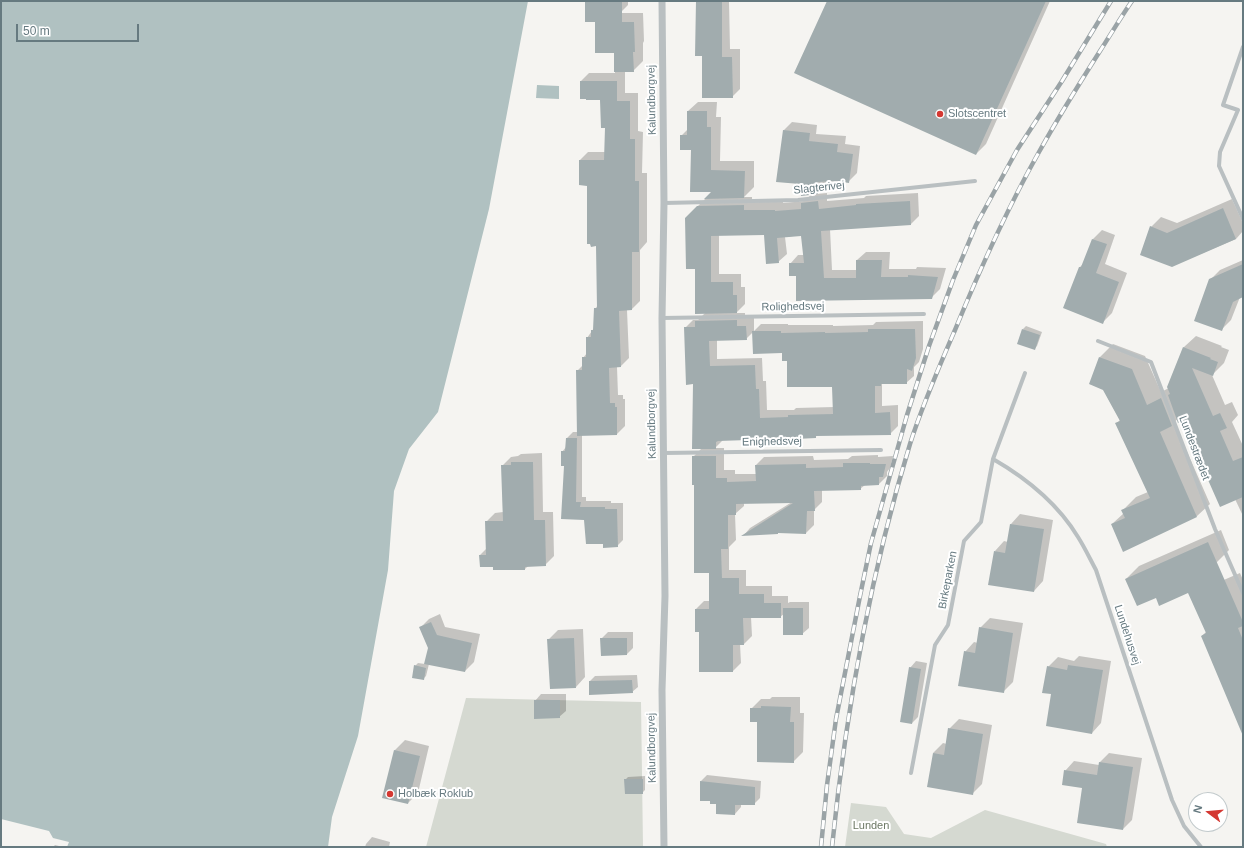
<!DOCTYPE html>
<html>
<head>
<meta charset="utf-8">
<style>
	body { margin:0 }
	#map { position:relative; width:1244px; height:848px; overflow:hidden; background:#f5f4f1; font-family:Arial,sans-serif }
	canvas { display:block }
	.frame { position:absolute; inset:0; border:2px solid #667a80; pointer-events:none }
	.north { position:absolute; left:1188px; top:792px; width:40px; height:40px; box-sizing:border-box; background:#fff; border:1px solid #c2cacc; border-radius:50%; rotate:286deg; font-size:11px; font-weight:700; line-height:16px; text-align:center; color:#667a80 }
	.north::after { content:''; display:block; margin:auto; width:14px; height:18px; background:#d43832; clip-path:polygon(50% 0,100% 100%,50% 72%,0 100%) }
	.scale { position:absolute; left:16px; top:24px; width:123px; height:18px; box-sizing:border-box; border:2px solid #667a80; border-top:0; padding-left:5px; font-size:12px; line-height:14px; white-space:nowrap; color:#667a80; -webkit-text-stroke:3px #fff; paint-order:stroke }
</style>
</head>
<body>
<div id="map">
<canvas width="1244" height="848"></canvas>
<div class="frame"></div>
<div class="north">N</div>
<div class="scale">50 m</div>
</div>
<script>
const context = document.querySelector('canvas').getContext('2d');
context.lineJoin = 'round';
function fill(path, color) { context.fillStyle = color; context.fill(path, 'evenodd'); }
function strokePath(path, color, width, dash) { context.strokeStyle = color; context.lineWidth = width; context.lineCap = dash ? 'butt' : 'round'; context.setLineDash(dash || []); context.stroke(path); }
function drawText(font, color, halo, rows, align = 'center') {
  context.font = font + ' Arial,sans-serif'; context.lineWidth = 4; context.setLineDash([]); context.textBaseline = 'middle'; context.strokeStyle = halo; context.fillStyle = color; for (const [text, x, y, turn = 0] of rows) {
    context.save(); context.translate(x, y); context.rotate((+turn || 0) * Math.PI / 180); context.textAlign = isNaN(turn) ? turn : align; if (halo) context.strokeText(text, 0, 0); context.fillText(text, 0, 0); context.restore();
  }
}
const green = new Path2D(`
	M466,698L641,702L643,847H426Z
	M851,803L886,807L904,834L931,838L985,810L1106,844L1107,847H845Z`);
const water = new Path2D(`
	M1,1H528L489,209L438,412L409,449L394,491L388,570L358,736L332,817L328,847H1Z
	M537,85L559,86V99L536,98Z`);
const pier = new Path2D(`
	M1,819L49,831L53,838L69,842L67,847H1Z`);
const shadow = new Path2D(`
	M586,1H628V5L622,11Z
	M696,1H729L730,49H740V89L732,97L703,55H696Z
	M828,1H1050L986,144L976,154Z
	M606,13H643L644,41L643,43V61L633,71H625V93H638V131L643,132L642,173H647V242L640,250V301L632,309L627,310L629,358L621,366L617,367L618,395H623V399H625V426L617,434L582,435V497H586V501H611V503H623V540L617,546L604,543L585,519L562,518L565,465L562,452L566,447L567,438L573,432H578L577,371L583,365V358L587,353V338L594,328L595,309L598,305L597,245L588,185L580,160L588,152H605L606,127L600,99L581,81L589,73H615V52Z
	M698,102H717L716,117H721L720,161H754V187L744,197H752V202H783V203L804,201L812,194L801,184L784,130L792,122L817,125L816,134L846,136L845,144L860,146L857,173L848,182L826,181V185L817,194L827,193V201L864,198L866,196L918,193L919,216L911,224L830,229L832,270H857V260L866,252H890L889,269H916L917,267L946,268L940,289L931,298L797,275L790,264L798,255H804L802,235L785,237L787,254L778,262L765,234L719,235V274H741V287H745V304L736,313H745V318H754V331L761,324H788V325H833V326L873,325L876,322L923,321V349L919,362L914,367V376L906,383H882V406L898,405V426L890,434L818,435L815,437H749L748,439L723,440L715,448H724V470H735V474H756V465L764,457L813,456L814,460L848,459L852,456L878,455V457L893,456L890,468L887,472V476L879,484L865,485L860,489L822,490V502L814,510V525L806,533L779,532L744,535L750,528L792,502L744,503V506L735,514L736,540L729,547V570H746V586H772V596H788V603L790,602H809V628L802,634L784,614L780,617H751L752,636L744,644H740L741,663L733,671L700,631L696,609L704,601H710V572L695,484L693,457L702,448L694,383L685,328L693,320H698L705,313L686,218L713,191L692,149L681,136L688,129V111ZM753,332L783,352L788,360L833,386L834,407L796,408L794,410H767L766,381H763L762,358L717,359V339H746Z
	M1232,199L1243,223V231L1236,239L1172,266L1151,227L1161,217L1177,223Z
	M1102,230L1115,235L1105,264L1127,273L1112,313L1103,322L1080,267L1084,263L1093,239Z
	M1243,260V296L1240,297L1231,320L1221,330L1210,280L1220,270Z
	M1026,326L1042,332L1037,346L1034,349L1023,329Z
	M1196,336L1222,346L1221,347L1229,350L1224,363L1212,375L1225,405L1232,402L1238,415L1232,422L1243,446V516L1235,499L1183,419H1178L1174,422L1210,504L1197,516L1112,524L1124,513L1123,510L1136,497L1148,492L1117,423L1120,420L1103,389L1090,384L1100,357L1113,344L1145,356L1161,392L1169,388L1184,347Z
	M542,453L543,512H553L554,556L545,565L528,566L525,569H494V566L480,555L486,549V522L495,513L503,512L502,466L511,457L518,456L521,454Z
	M1020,514L1053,520L1043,581L1034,591L995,551L1004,541L1008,542L1011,524Z
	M1221,530L1229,550L1216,563L1156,597L1126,579L1139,566Z
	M1240,573L1243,580V734L1202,636L1206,632L1205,588Z
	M440,614L445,627L480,634L474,662L465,671L429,664L426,676L423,679L415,666L418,663L425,664L429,648L420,628L429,619Z
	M990,618L1023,623L1013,682L1003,692L965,652L974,642L978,643L980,628Z
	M583,629L585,677L576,687L548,640L558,630Z
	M608,632H633V648L627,654L601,639Z
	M1079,656L1111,661L1101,723L1092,733L1052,693L1048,667L1058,657L1074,661Z
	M916,661L927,663L918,717L912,723L910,668Z
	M637,675L638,687L632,692L590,681L595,676Z
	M541,694H566V711L559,717L535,701Z
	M772,697H800V713H804L803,752L793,762L758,721L751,709L761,699H770Z
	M959,719L992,725L982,784L973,793L933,753L943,743L947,744L949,729Z
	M405,740L429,746L418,793L408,803L383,797L395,750Z
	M1109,753L1142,758L1132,820L1123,829L1084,787L1065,771L1074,761L1099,765L1100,762Z
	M707,775L761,781L760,798L754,804H741V807L735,814L711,800H701V781Z
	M645,776V790L642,793L625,780L628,777Z
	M1223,802L1228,815L1220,822V803Z
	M1207,824H1216L1209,827Z
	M372,837L390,842L389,847H365L366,844Z
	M55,845L63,847H53Z`);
const building = new Path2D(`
	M585,1H622V22H634L635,52H633L634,72H614V53H595V22H585Z
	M696,1H722V57H732L733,98H702V56H695Z
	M827,1H1046L976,155L794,73Z
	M580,81H617V101H630V139H635V181H639V252H632V310L619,311L621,367L609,368L610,403H615V407H617V435L577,436L576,370H582V357H586V337H591V330H593L594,308H597L596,246L591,247L590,244H587V186L579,185V160H604L605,128H601L600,100H586V99H580Z
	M687,111H707V127H711V170L745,171L744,198L704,199L711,192H690L691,150H680V135H687Z
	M783,130L810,133L809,141L838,144L837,152L853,154L849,183L836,181L818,182V194L801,196L800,184L776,182Z
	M818,201L819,209L856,205V204L910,201L911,225L821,231L824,278H856V260H882L881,277H908V275L938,277L932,299L796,301V276H789V263H804L801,236L777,238L779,263L766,264L764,235L711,236V282H733V295H737V313L695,314V269H686L685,218L697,206L744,205V210H775V211L801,209V203Z
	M1223,208L1236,239L1172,267L1140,255L1150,226L1167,233Z
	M1092,239L1107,244L1096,273L1119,282L1103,324L1063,308L1079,267H1081Z
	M1243,264V297L1233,302L1222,331L1194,321L1209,279Z
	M737,320V326H746L747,340L709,341L710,366L755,365L756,389H759L760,418L788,417V415L833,414L832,387H787V361H782V353L753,354L752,331H781V333L825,332V333L868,332V329H915L916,358L912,371L907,369V384H881V386H875V413L890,412L891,435L816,436V438L776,440V438H748V440L718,441L716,442V449H692L693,384L686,385L684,327H695V321Z
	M1022,329L1040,335L1035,350L1017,344Z
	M1183,347L1211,358L1210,359L1218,362L1213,376L1192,368L1213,416L1220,413L1227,428L1220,431L1233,461L1243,457V497L1220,507L1182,421L1178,423L1168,395L1170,394L1167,387Z
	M1099,357L1132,369L1147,405L1161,398L1172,426L1160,432L1197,517L1123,552L1111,524L1125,518L1121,510L1150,498L1115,423L1120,421L1103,390L1089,384Z
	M566,438H577L576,502H581L580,507H605V509H617L618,547L603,548V544H586L584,520L561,519L564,466H561V451H565Z
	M692,456H716V478H727V482L756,481L755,465L806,464V468L843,467V463H870V464H886L883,477H879V485L861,486V490L814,491L815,511H807L806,534L778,533V534L741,536L793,503L736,504V515H728V549H721L722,578H739V594H764V603H781V618H743L744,645H733V672H699V632H695V609H709V573H694V485H692Z
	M511,462H533L534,520H545L546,566L525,567V570H493V567H480L479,555H486L485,521H503L501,465H511Z
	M1010,524L1044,529L1034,592L988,585L994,551L1005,553Z
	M1208,542L1243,622V626L1238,628L1243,640V736L1201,636L1206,633L1188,593L1159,606L1156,598L1137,606L1125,579Z
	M783,608H803V635H783Z
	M431,622L437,635L472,643L465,672L424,664L428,648L419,627Z
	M979,627L1013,633L1004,693L958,686L964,651L975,653Z
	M574,638L576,688L550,689L547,639Z
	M600,638H627V655L601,656Z
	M414,665L426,668L424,680L412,678Z
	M1068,665L1103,670L1092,734L1046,726L1051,694L1042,693L1047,666L1067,670Z
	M909,667L921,669L912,724L900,722Z
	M632,680L633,693L589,695V681Z
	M534,700H560V718L534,719Z
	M761,706L791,707L790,722H794V763L757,762V722H750V708H761Z
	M948,728L983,734L973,795L927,787L933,753L944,755Z
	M394,750L420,756L408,804L382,798Z
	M1099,762L1133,767L1123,830L1077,823L1082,788L1062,785L1064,770L1097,775Z
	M624,779H643V794H625Z
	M700,781L755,787V805H735V815L716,814V804H710V801H700Z`);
const minor = new Path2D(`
	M1243,47L1223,105L1238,110L1220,152L1219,166L1243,219
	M664,203L798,200L975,181
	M662,318L924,314
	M1098,341L1151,362L1215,529L1243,593
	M664,453L881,450
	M993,459C1026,478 1058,504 1078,537C1085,548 1090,559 1096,570L1172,800L1184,826L1201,847
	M911,773L935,645L948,625L964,541L981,522L993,459L1025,373`);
const tertiary = new Path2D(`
	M662,1L664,203L662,318L665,596L662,690L664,847`);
const rail = new Path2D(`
	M821,847L827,785L836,719L860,596L871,543L907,415L929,346L953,280L976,225L1017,150L1062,81L1111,1
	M832,847C846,711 870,575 910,444C922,406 939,367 955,330C980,269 1007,209 1039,152C1058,118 1079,84 1100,51C1111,34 1121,17 1132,1`);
const markers = [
	[940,114,4,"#d43832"],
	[390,794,4,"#d43832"]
];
const streetNames = [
	["Kalundborgvej",652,100,-91],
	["Slagterivej",819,188,-6],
	["Rolighedsvej",793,307,-1],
	["Kalundborgvej",652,424,-91],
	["Enighedsvej",772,442,-1],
	["Lundestrædet",1194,448,69],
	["Birkeparken",948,580,-79],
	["Lundehusvej",1127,635,72],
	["Kalundborgvej",652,748,-91]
];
const poiNames = [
	["Slotscentret",948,114],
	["Holbæk Roklub",398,794]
];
const parkNames = [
	["Lunden",871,826]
];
fill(green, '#d5d9d1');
fill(water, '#b0c1c1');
fill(pier, '#f5f4f1');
fill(shadow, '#0003');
fill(building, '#a1acae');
strokePath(minor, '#b9bfc1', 4);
strokePath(tertiary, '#b9bfc1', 7);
strokePath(rail, '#9aa3a6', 4.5);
strokePath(rail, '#fff', 3, [9]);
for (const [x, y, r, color] of markers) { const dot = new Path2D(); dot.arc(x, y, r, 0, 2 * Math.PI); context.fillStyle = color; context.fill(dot); strokePath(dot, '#fff', 1.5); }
drawText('11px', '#667a80', '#fff', streetNames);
drawText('11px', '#667a80', '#fff', poiNames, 'left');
drawText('11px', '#6c7864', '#fff', parkNames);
</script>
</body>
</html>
